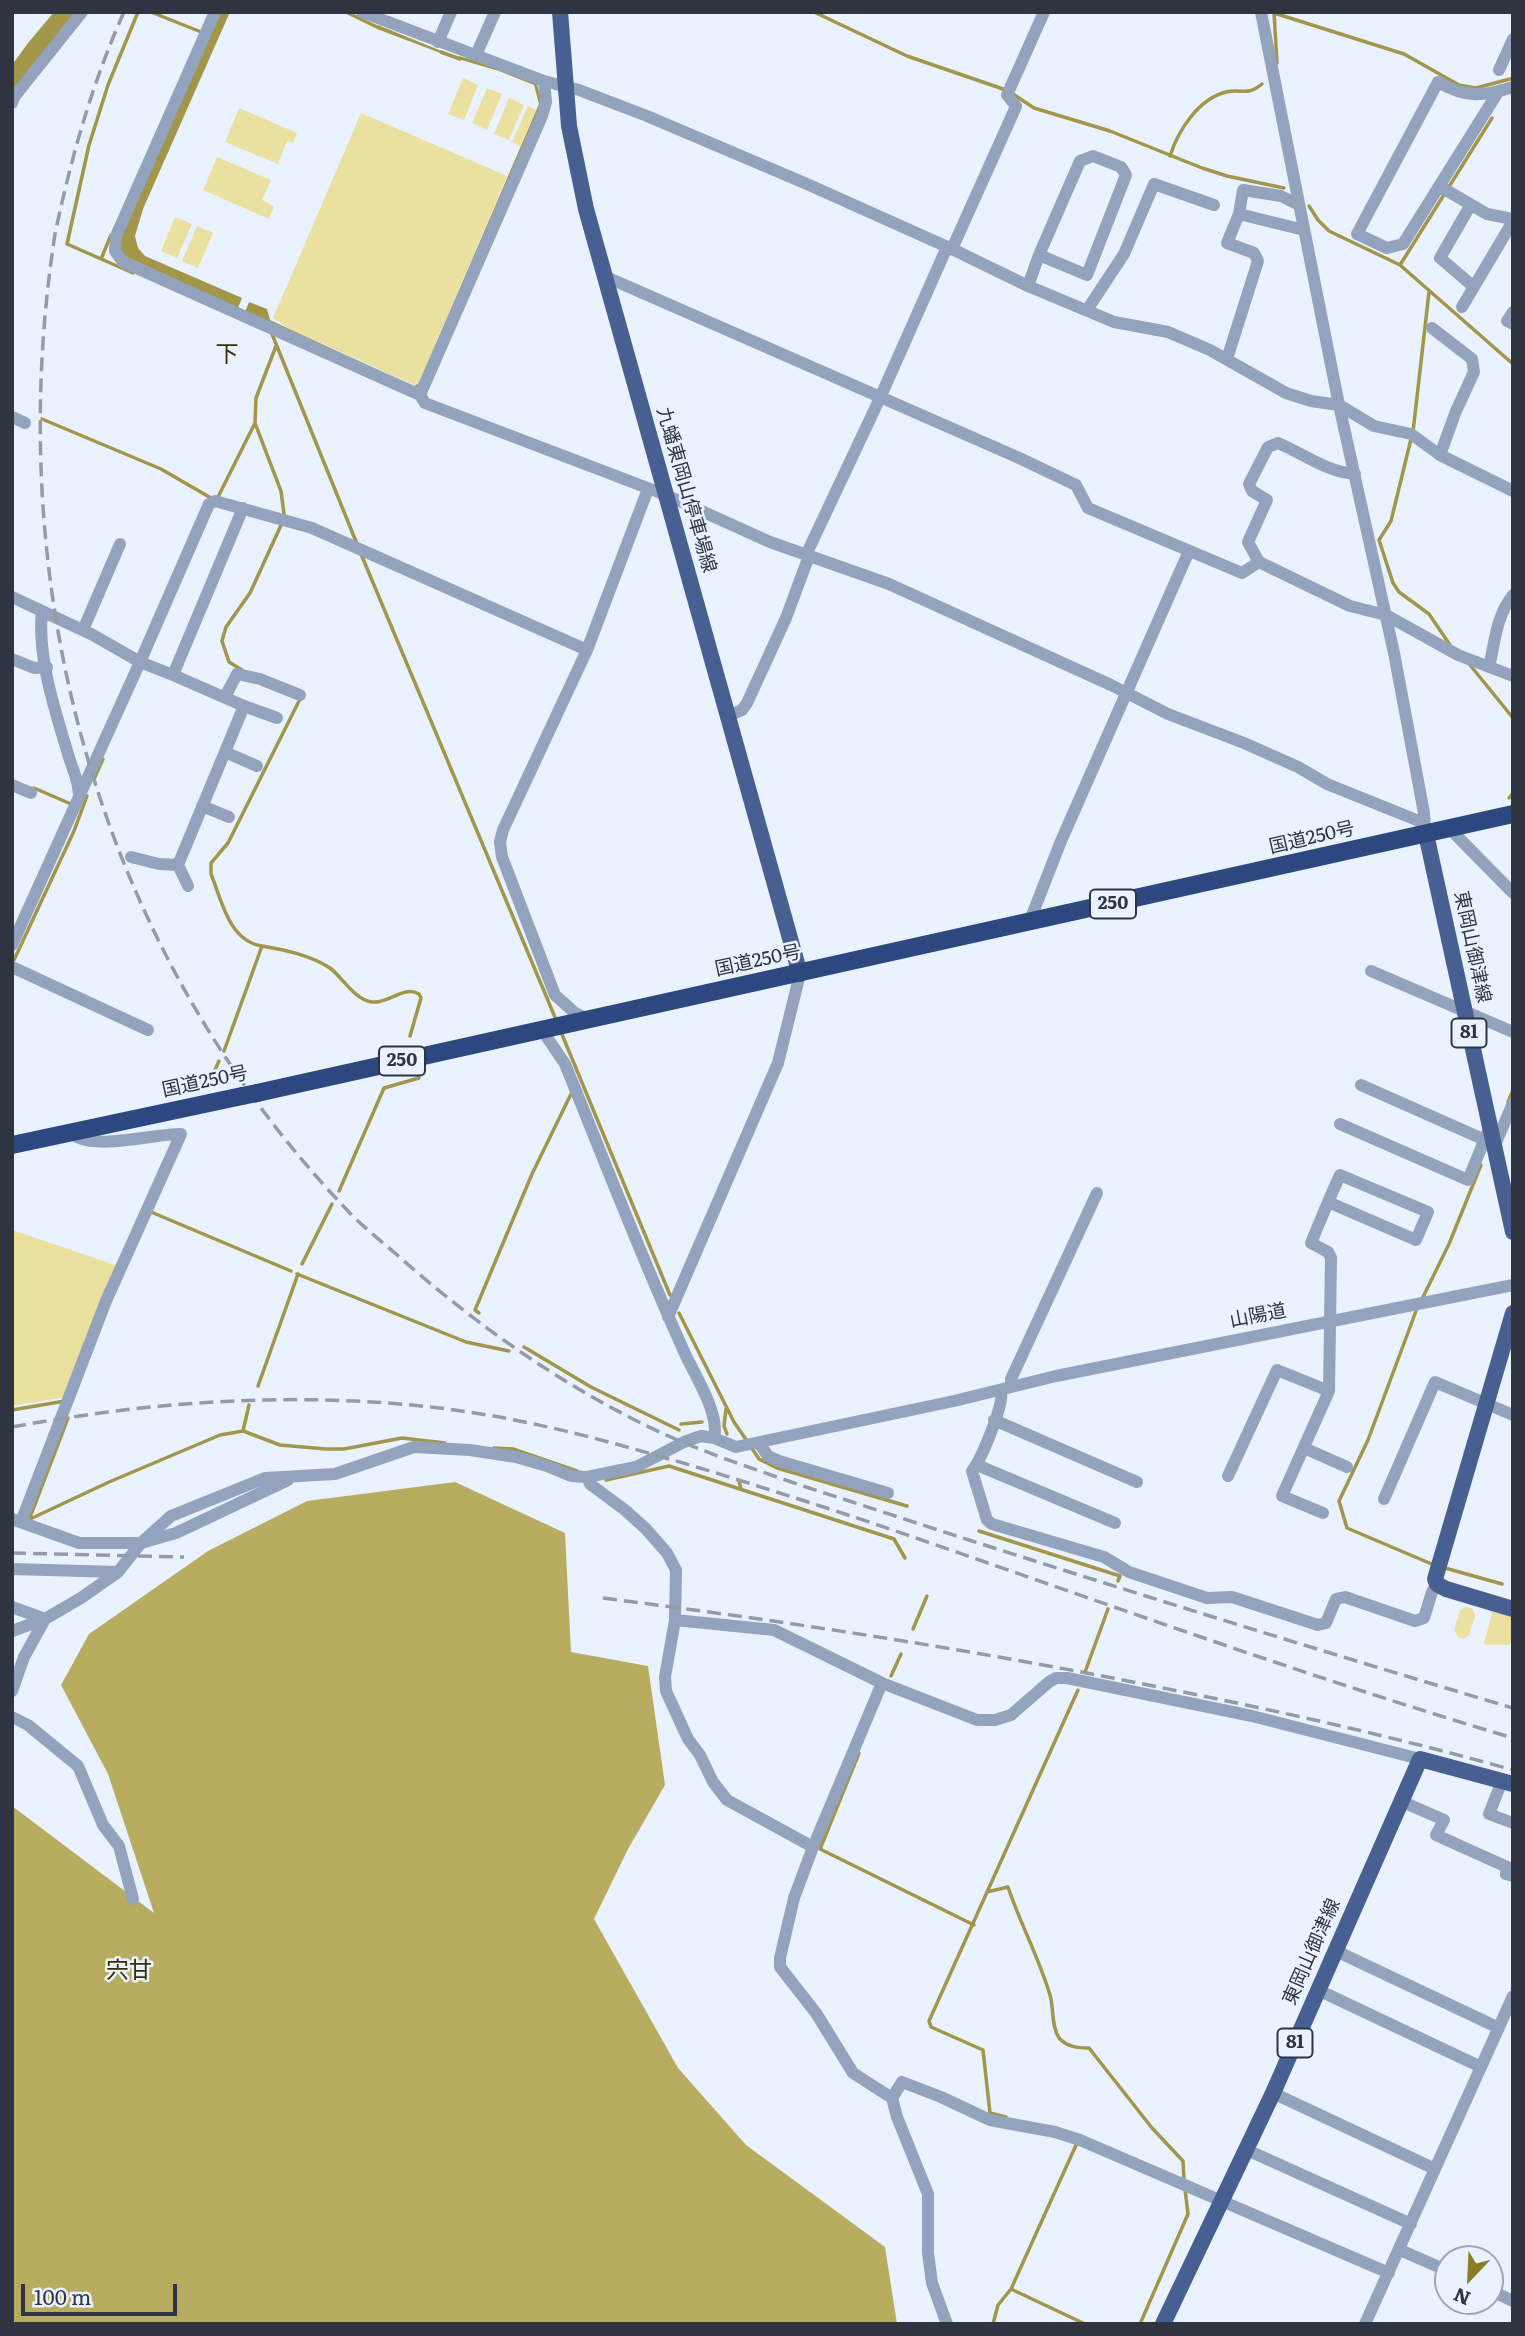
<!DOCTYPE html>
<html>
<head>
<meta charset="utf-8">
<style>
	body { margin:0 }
	#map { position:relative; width:1525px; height:2336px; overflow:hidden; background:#eaf1ff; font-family:Literata,serif }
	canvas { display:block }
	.frame { position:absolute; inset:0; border:14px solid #2e3541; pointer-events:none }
	.north { position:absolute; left:1434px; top:2245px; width:70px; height:70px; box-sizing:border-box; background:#eaf1ff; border:2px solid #9fa6b3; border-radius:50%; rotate:203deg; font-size:19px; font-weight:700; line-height:28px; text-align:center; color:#2e3541 }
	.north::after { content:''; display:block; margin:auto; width:24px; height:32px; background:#8c7e25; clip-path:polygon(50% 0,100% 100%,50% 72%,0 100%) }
	.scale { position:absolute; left:21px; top:2284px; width:156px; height:32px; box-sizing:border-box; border:4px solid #2e3541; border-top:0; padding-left:9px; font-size:21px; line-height:24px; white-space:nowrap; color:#2e3541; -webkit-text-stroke:5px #eaf1ff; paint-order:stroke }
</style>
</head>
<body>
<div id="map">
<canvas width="1525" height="2336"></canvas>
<div class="frame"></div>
<div class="north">N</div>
<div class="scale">100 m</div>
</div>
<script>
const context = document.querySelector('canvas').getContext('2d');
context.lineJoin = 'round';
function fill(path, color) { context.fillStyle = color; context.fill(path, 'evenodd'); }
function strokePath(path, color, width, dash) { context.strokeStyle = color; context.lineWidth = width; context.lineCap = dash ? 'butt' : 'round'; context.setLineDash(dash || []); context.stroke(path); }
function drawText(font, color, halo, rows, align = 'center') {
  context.font = font + ' Literata,"Noto Sans JP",serif'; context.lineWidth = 5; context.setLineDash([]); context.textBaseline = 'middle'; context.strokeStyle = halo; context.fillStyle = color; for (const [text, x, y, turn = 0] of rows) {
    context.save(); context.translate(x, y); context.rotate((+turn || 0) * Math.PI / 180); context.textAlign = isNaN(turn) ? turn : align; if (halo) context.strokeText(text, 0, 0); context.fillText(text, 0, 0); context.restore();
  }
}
const green = new Path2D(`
	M463,78L478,85L464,120L448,114Z
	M487,88L502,94L487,130L472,123Z
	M509,98L524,105L509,140L494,134Z
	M528,106L536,110L520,146L512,142Z
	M239,108L297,133L293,143L287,141L278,164L225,142Z
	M361,113L507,176L419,382L414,385L288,328L273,318Z
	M217,157L271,180L262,200L274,206L269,219L203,190Z
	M175,217L192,224L177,258L161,251Z
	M197,226L213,233L198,268L182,261Z
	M12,1230L118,1266L65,1397L12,1406Z
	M1466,1597L1513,1612V1639L1509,1645H1486L1484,1643L1492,1614L1488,1607L1468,1600L1460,1602L1462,1598Z
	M1466,1607L1473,1609L1475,1616L1469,1635L1463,1639L1458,1637L1454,1630L1460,1610Z`);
const forest = new Path2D(`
	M455,1482L565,1533L571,1652L648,1666L665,1785L628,1849L594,1919L678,2068L746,2145L885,2247L897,2324H12V1806L154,1913L108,1774L61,1685L89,1634L208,1551L307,1501Z`);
const water = new Path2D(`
	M54,12H78L12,95V65L28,43Z
	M220,12H230L143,209L135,236L138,248L145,256L242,298L238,308L120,254V238Z
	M378,25L444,52L443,54L377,29Z
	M459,56L500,68L537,84L542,103L420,389L245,312L249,302L267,309L270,320L406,383L414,386L419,383L539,104L534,85L499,71L458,59Z`);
const stream = new Path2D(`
	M151,12L201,32
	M346,12L379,28
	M814,12L907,56L1006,90
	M1274,12L1277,63
	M1274,13L1404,54L1459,85L1476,88L1510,79
	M441,52L460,59
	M1013,94L1034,108L1110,131L1202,168L1227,176L1284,188
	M1170,156C1178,131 1198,99 1226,92C1242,88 1246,97 1262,84
	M1309,206L1318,220L1329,231L1400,265L1513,364
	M101,259L111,235
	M1400,265L1492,118
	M133,273L67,244L89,145L108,85L138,12
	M272,334L357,544
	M42,419L161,469L211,498
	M255,423L281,491L284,514
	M1413,432L1429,292
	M1411,439L1391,521L1379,540L1393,583L1399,592L1429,614L1450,645
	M217,499L255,423L256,398L276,346
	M361,554L557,1022
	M1470,665L1513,718
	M242,670L229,662L222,641L226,627L250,593L282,523
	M94,779L103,759
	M34,788L71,804
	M1509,798L1513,793
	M262,946C285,950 310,955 330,968C343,978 355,1000 372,1002C388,1004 404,985 419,994L421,998L410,1036
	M14,960L74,831L87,796
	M561,1032L670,1295
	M224,1051L262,946C229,941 222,901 211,874V863L228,843L301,697
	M210,1081L219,1061
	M1508,1102L1513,1090
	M339,1191L384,1088L419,1078L417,1070
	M151,1212L291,1271
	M302,1264L332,1204
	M297,1274L466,1342L509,1351
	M1423,1297L1449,1244L1481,1165
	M1416,1311L1368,1440L1339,1501L1347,1528L1434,1565
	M479,1313L475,1310L532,1174L571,1094
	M679,1313L734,1422L747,1441
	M524,1347L591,1387L679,1430
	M258,1386L298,1274
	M726,1409L724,1426L727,1434
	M12,1410L65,1401
	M681,1424L702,1422
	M243,1431L249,1405
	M751,1447L759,1459L777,1468L907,1506
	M494,1448L513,1449L577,1471
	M606,1480L669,1466L894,1539L905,1558
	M739,1481L741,1489
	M30,1517L68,1418
	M28,1520L109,1482L220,1435L243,1431L280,1445L326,1449H344L402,1438L445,1443
	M979,1531L1120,1576L1118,1581
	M1445,1568L1502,1584
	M913,1629L927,1596
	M1085,1672L1108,1609
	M891,1676L901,1654
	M859,1753L820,1849L974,1925
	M987,1892L1008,1887C1020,1923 1039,1958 1050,1995C1054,2008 1051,2026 1059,2038C1067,2047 1078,2048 1089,2048L1152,2128L1183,2161L1184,2180
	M1006,2117L990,2113L983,2050L931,2027L929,2021L1078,1690
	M1011,2289L1085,2324
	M993,2324L998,2305L1011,2289L1077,2143
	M1140,2324L1188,2214L1185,2189`);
const minor = new Path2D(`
	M215,12L116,236L115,251L123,262L420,395L425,403L666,495L770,542L889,584L1111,685L1168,714L1244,743L1298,767L1327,784L1424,823
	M362,12L544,81L579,90L647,116L807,184L952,249L1028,286L1114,322L1168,332L1210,350L1286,393L1311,401L1339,405L1374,426L1411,434L1440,455L1513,491
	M1261,12L1339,405L1394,653L1424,813L1425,830
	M438,42L451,12
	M476,55L495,12
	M1499,70L1513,39
	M1498,92L1403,244L1387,248L1357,234L1438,82C1466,98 1482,97 1513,87
	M12,103L14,97L82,12
	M1093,156L1121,167L1126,175L1087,275L1039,255L1080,161Z
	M1439,186L1487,214L1513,219
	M1470,206L1440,258L1474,287
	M1239,214L1243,190L1281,196L1299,205
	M952,249L1014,111L1016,106L1007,95L1044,12
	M604,276L1017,457L1076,485L1088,508L1242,573L1259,562L1350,606L1386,615L1458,655L1513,676
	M1028,286L1039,255
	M1462,307L1513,221
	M1087,310L1124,254L1154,184L1214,205
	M1513,312L1507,321L1513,324
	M1432,328L1472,359L1474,372L1456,411L1440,455
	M1227,359L1258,261L1254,253L1227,243L1239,214L1304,230
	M420,395L542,116L546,102L544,81
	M12,417L25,423
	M806,555L880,398L947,247
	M1259,562L1248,542L1267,500L1252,491L1249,484L1268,447L1278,443C1304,454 1327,472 1355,474
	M12,597L93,635L140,662L12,945
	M42,611C37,657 55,710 68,754C72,769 79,780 79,796
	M83,630L120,544
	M12,659L34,668L47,667
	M1489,667C1495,642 1496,616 1513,595
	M173,675L140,662L209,504L215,501L312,528L587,650
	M225,697L237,674L260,679L300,695
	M244,706L277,718
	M728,716L742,710L747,703L786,618L809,556
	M225,752L257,766
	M12,785L31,793
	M202,806L229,817
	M1450,829L1513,893
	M131,857L159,864L178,865
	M188,886L178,865L244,706L173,675L243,508
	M1029,923L1061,841L1189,551
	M12,967L148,1030
	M1371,971L1513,1032
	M588,1019L575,1013L555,995L502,857L500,842L503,830L587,650L648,489
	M542,1030L565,1064C605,1162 643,1262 687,1358C697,1378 720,1416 714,1438
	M1361,1085L1485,1140
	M1340,1124L1468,1180L1489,1129
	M1495,1145L1513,1103
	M1340,1175L1428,1212L1416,1240L1328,1202Z
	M668,1317L778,1063L800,974
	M1011,1387V1379L1097,1193
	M1001,1390C1005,1403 981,1460 972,1471L987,1520L992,1524L1104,1557L1129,1572L1207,1598L1232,1597L1318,1625L1326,1623L1336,1599L1345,1597L1415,1621L1424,1618L1432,1592L1437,1584
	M994,1420L1137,1482
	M759,1443L768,1456L779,1461L888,1493
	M1304,1448L1347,1467
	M977,1465L1115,1523
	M1228,1476L1277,1370L1329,1391
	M587,1477L590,1484L625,1510L646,1529L667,1553L676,1570L675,1620L665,1677L666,1691L688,1739L700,1755L713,1782L727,1800L813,1847
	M1384,1499L1435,1382L1513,1415
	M1323,1513L1282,1496L1329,1391L1331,1258L1328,1252L1311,1243L1328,1202
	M12,1519L79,1543H141L176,1533L288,1480
	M21,1522L106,1301L181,1134C152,1134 103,1149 77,1137L74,1132
	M12,1569L118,1572
	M12,1607L45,1619L24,1657L12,1691
	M675,1620L774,1630L882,1683L977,1720H995L1011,1715L1049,1682L1056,1678H1067L1252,1716L1420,1759
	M12,1631L45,1619L81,1598L118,1572L141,1543L171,1516L265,1478L335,1474L414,1447L470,1450L516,1457L547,1466L571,1476L587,1477L636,1467L684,1442L701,1436L714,1438L736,1447L954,1401L1056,1376L1513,1285
	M882,1683L813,1847L794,1898L780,1958V1967L816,2013L853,2073L892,2098L897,2117L928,2194V2253L932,2283L947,2324
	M12,1717L28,1725L78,1766L103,1825L119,1846L133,1899
	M1502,1781L1489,1814L1513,1823
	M1403,1802L1444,1820L1436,1835L1507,1867L1506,1874L1513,1876
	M1336,1951L1499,2028
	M1318,1990L1481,2067
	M1273,2093L1435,2169
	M892,2098L902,2082L941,2097L990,2120L1055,2132L1080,2140L1389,2273
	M1247,2150L1411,2224
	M1400,2250L1448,2271
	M1490,2290L1513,2301
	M1365,2324L1513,1996`);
const major = new Path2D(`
	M560,12L569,126L586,209L800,974
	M1426,834L1513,1232
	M1513,1313L1435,1579L1437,1584L1446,1589L1513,1609
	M1163,2324L1273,2093L1420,1759L1513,1784`);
const highway = new Path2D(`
	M257,1093L1513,814
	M12,1145L242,1096`);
const rail = new Path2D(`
	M124,12C92,83 71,158 55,234C0,589 99,951 348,1211C363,1227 380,1240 396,1254C467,1317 544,1373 629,1417C686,1447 748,1467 809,1488C862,1505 916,1523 969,1540C1150,1598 1331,1654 1513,1708
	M12,1427C154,1401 296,1391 439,1408C533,1419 623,1445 713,1472C780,1493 847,1514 913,1537C1113,1606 1311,1678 1513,1738
	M12,1553L184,1557
	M603,1598C792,1622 981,1651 1168,1689C1284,1712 1399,1738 1513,1770`);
const highwayBridge = new Path2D(`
	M242,1096L257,1093`);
const shields = [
	[1113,904,46],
	[1469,1033,35],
	[402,1061,46],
	[1295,2043,35]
];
const shieldNames = [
	["250",1113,904],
	["81",1469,1033],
	["250",402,1061],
	["81",1295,2043]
];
const streetNames = [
	["九蟠東岡山停車場線",686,490,74],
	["国道250号",1312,838,-13],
	["東岡山御津線",1472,947,78],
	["国道250号",758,961,-12],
	["国道250号",205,1082,-12],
	["山陽道",1258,1316,-11],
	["東岡山御津線",1312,1952,-66]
];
const quarterNames = [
	["下",227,355],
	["宍甘",129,1971]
];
fill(green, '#eae09f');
fill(forest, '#b8ac60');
fill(water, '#a2964a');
strokePath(stream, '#a2964a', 3.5);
strokePath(minor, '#93a3be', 12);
strokePath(major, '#476091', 16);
strokePath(highway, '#2c487f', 18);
strokePath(rail, '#949ba8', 3.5, [14, 7]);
strokePath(highwayBridge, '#2c487f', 18);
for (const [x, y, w] of shields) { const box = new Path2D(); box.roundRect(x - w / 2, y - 14.5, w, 29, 5); context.fillStyle = '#eaf1ff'; context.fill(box); strokePath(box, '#2e3541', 2); }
drawText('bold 18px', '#2e3541', null, shieldNames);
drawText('19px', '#2e3541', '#eaf1ff', streetNames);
drawText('23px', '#352f03', '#eaf1ff', quarterNames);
</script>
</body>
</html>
